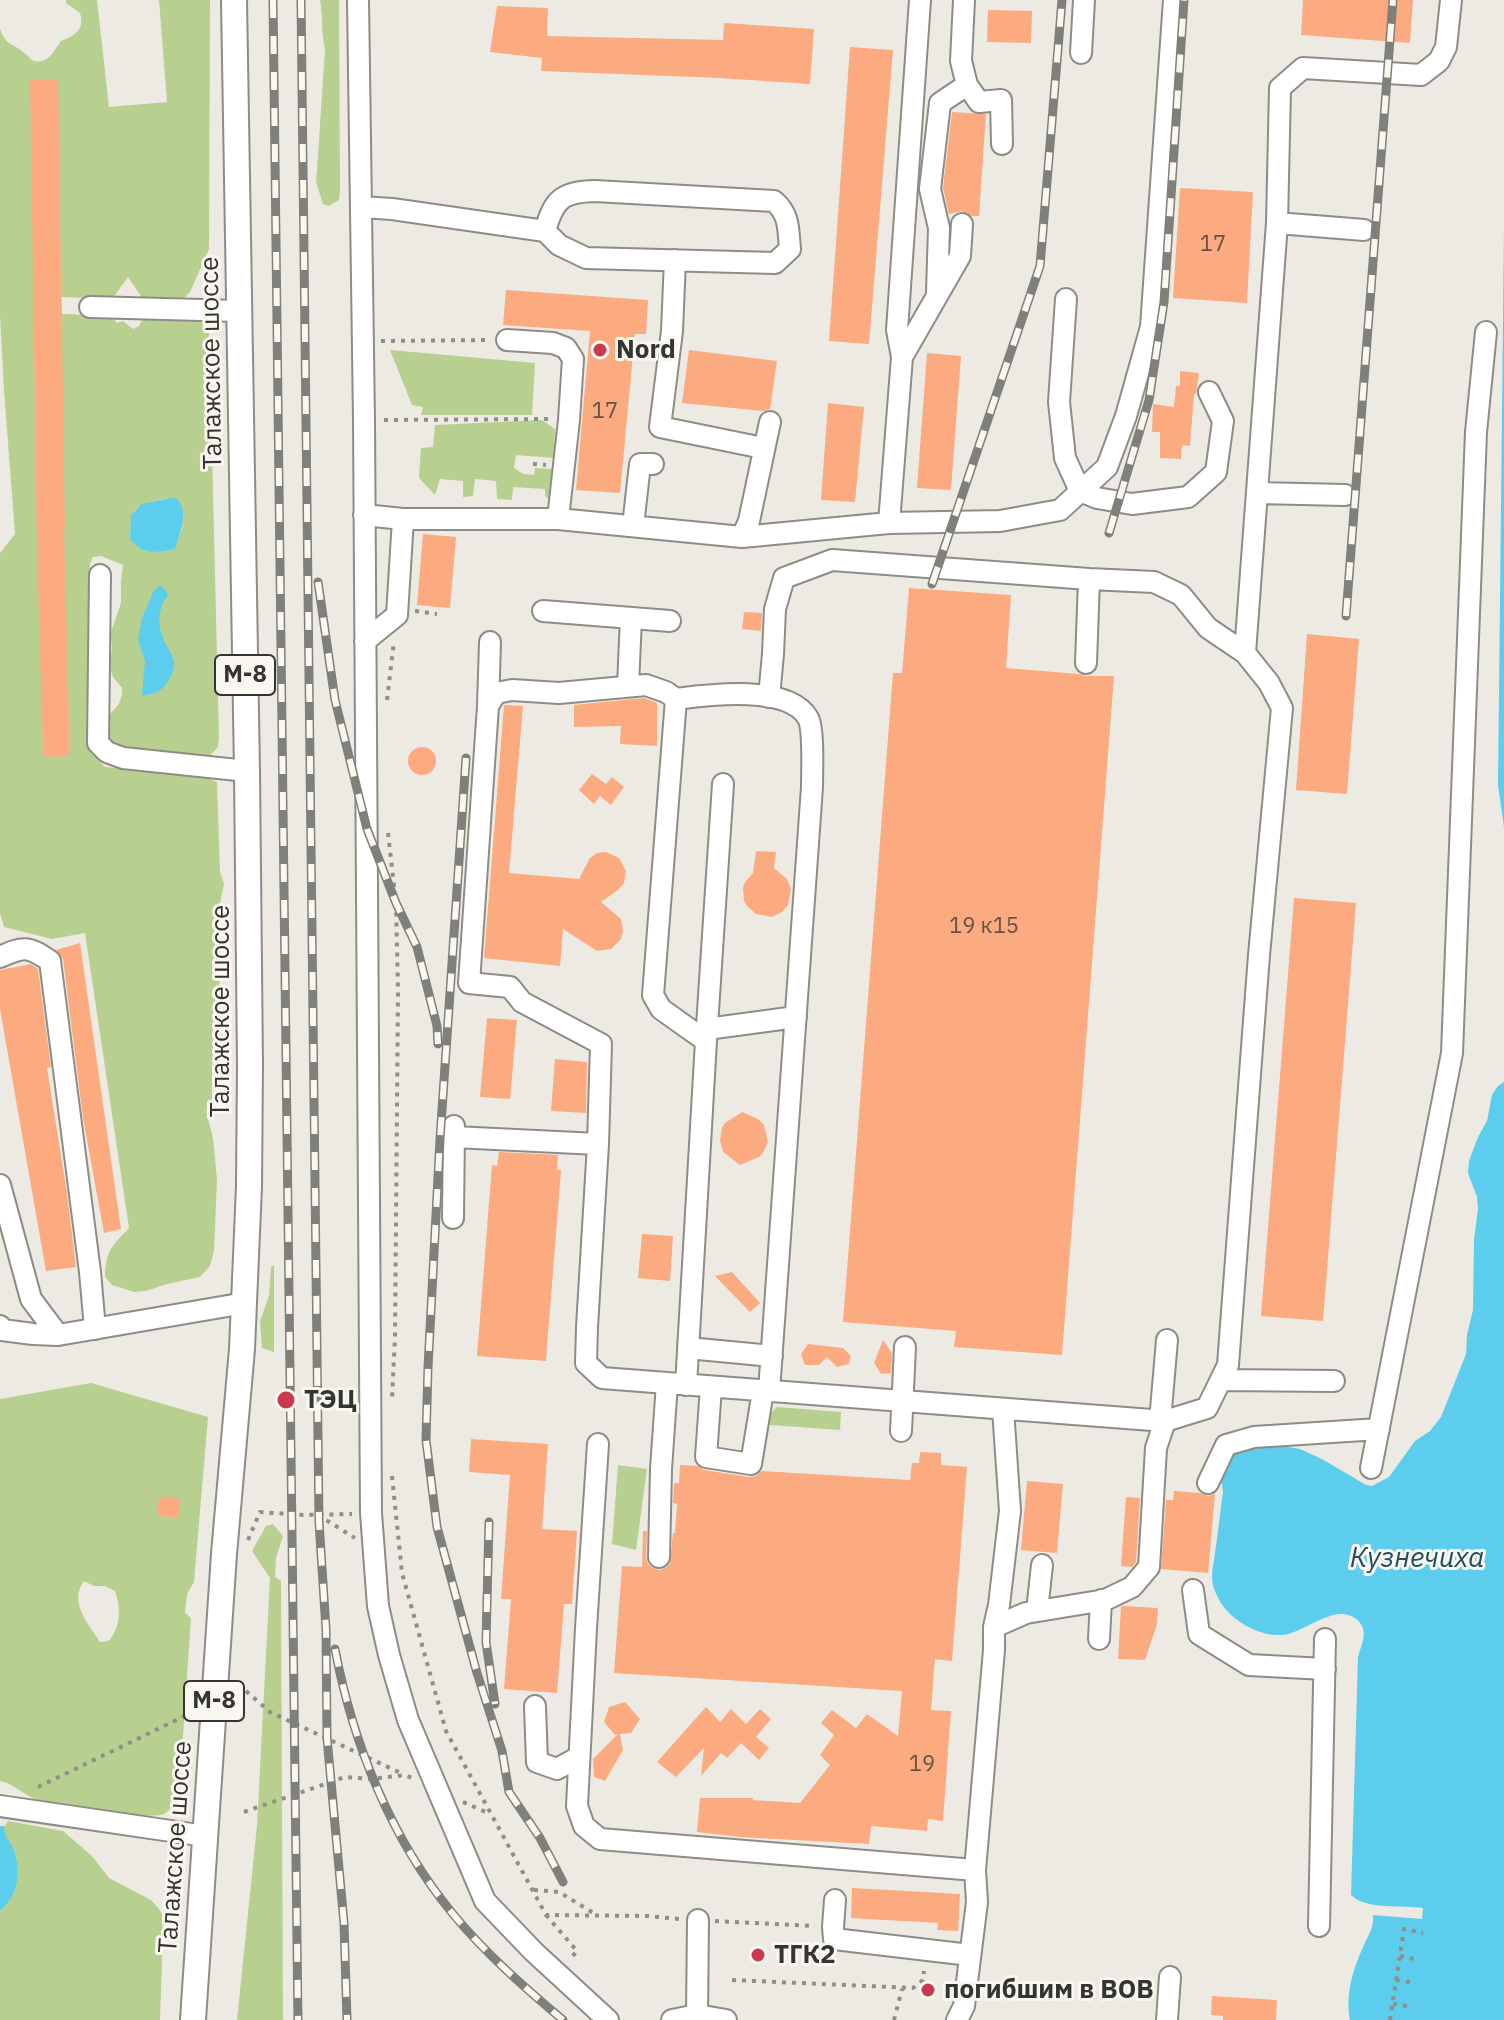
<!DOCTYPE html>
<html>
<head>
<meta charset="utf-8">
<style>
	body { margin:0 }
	canvas { display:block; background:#eceae2 }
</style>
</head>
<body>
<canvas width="1504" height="2020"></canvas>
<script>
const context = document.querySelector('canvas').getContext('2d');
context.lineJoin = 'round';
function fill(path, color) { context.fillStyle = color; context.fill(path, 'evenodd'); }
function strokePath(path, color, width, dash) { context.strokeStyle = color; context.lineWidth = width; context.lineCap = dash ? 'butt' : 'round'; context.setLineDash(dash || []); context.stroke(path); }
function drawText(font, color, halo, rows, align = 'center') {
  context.font = font + ' "IBM Plex Sans",sans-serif'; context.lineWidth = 6; context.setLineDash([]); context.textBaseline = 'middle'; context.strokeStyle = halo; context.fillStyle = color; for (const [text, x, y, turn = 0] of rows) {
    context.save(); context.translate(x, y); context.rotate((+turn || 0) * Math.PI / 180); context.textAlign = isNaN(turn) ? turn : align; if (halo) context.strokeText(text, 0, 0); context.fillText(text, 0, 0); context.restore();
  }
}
const green = new Path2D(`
	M66,0H97L109,107L167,102L159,0H210L209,249L190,292L185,297L176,301L145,302L128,277L112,299L61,297L62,314C70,314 107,316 112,318C114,319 115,321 117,323L123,321L133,329L139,326L142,320L152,316L201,320L209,330L219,738L218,747L207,759L120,758L108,745V716L119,704L122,694V688L113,677L110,668L112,648L111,632L121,603V582L123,565L101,556L93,557L90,564L89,745L98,760L105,767L201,775L217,782L220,872L224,884L218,913L219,955L222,968L217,996V1025L212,1068V1098L206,1111L213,1138L217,1180L214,1251L210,1266L200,1277L167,1284L146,1291L134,1292L112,1285L105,1277C106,1250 111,1247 129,1228L85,933L52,939L4,927L0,913V553L15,534L4,391L0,314V29C6,46 11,42 23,52C27,55 30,58 33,61C49,64 53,52 61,41C75,36 85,29 80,13L66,3ZM170,498L183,515L182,529L177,542L130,539C131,503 137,504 170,498Z
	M320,0H339L340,189L339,200L329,206L323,204L316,182L317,170L325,49C321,33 323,16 320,0Z
	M390,350L535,363L532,415H421L423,407L412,405Z
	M542,420L555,429L554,458L516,455L514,468L523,474L534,475L535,468L553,469L552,494L550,500L545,496V489L513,487L512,500L497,499L496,481L475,479L473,496L463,497V481L440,479L435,495L419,478L421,448L433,447L435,425Z
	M274,1265V1352L262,1348L260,1321L269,1296L271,1267Z
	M91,1383L208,1417L194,1582L187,1594L185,1613L191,1618L179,1794C176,1801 171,1810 164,1814C151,1820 54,1807 39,1801C25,1796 13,1783 0,1781V1399ZM84,1581L94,1586H105L115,1591C121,1608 121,1626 109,1641L100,1642C89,1625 68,1602 84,1581Z
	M777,1407L841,1412L840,1430L770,1425L768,1416Z
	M618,1465L647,1469L636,1550L612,1544Z
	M273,1524L283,1536L276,1558L275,1577L281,1581L283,2020H237L257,1826L270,1578L252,1551L266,1526Z
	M8,1821L63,1831L92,1856L109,1878L151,1900L159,1909L162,1914L163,1933L160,2020H0V1911C18,1896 22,1871 14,1850C11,1844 5,1839 4,1833C2,1826 5,1826 8,1821Z`);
const water = new Path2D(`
	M1504,224V827L1498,785Z
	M170,498H176C190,510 180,534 175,549C157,553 142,555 130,539L131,516L141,504Z
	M160,586L165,589L168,595C158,607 157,624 163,638C166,646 172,653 174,662C176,672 164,690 155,693C152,694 145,695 142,696L145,661L138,640L142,618L154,590Z
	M1504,1082V2020H1350C1345,1994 1353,1969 1364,1945C1369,1934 1374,1927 1373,1915L1422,1919L1423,1908C1402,1905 1366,1910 1351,1895L1358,1657C1362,1643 1370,1629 1355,1618C1333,1603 1304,1634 1281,1635C1263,1636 1243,1626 1231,1615C1221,1606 1212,1590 1212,1577C1212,1569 1214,1561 1215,1553C1218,1533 1220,1512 1223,1492L1221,1478L1235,1446L1260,1448L1271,1444L1300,1449L1322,1459L1366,1485L1372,1486L1389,1477L1415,1441L1430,1431L1441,1417L1466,1354L1467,1335L1473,1310L1474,1240L1478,1209L1477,1197L1468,1173L1469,1161L1478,1137L1487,1121L1492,1095L1498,1086Z
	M0,1826H4C4,1837 10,1841 14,1850C22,1872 18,1896 0,1911Z`);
const building = new Path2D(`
	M1303,0H1413L1410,43L1301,35Z
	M497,6L548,8L547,36L723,40L724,23L814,29L810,84L720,78L541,71L542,58L490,52Z
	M988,10L1032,11L1031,43L987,42Z
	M850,47L893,50L869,344L829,341Z
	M58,79L65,528H64L70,756L43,757L37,548L30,80Z
	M952,112L986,114L979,216H971L962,211L949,214L943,188Z
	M1180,188L1253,192L1247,303L1173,298Z
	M506,290L648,300L646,334H635L620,493L576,490L590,331L503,325Z
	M689,350L777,361L770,409L763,411L682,403Z
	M927,353L961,356L951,490L917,488Z
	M1180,371L1199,373L1196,394H1194L1190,446L1182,445L1181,459L1160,458V432H1152L1153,404L1174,407L1176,386H1180Z
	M828,403L864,407L855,502L821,500Z
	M423,534L456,537L450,608L417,605Z
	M909,588L1011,595L1006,668L1079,674L1085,676H1114L1062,1355L954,1347L956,1331L843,1322L893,673H902Z
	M744,612L762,613L761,631L742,629Z
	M1307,634L1359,639L1347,794L1296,790Z
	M644,698L657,703V746L620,744L621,726L574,727V705Z
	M504,705L523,706L509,873L579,879L590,858L597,853L606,852L619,858L626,871L624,883L618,890L601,902L621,919L623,931L621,939L611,949L597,951L563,929L560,966L484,958Z
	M408 761a14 14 0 1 1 28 0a14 14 0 1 1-28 0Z
	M592,774L606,784L612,777L624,787L611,805L600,796L594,804L579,790Z
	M756,851L776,852L774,868L787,879L791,889L788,905L782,912L772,917L756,914L747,906L744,901L743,888L745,882L753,873Z
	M1294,898L1356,903L1323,1321L1261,1316Z
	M80,943L121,1229L104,1233L83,1118L63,959L56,950Z
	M31,964L38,969L51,1067L47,1068L67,1193L76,1267L46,1271L0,1009V970Z
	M487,1018L517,1020L510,1099L480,1097Z
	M555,1059L587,1062L586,1113L551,1111Z
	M742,1112L758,1119L764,1125L768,1142L763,1153L759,1157L740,1165L723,1152L720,1140L722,1128L725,1123Z
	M499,1152L558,1155L557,1170H561L546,1361L477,1356L492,1165L497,1166Z
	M642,1234L673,1236L670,1281L638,1278Z
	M732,1272L760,1303L750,1312L715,1276Z
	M883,1340L892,1353L891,1373L881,1374L874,1363Z
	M808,1344L843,1348L851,1356L849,1364L837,1367L827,1357L819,1365H805L801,1354Z
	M471,1439L548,1444L542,1529L577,1531L572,1604H564L557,1693L504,1689L511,1599H501L510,1475L469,1472Z
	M920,1452L941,1453V1465L967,1467L952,1661L935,1659L931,1710L951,1711L943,1821L928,1819L927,1831L871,1826L869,1844L740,1837L697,1832L700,1798H754L752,1800L800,1803L830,1765L820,1755L834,1735L821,1723L832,1710L856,1728L867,1714L898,1736L902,1691L614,1673L622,1566L642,1567L643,1531H647L646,1557L648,1564L653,1568L659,1570L666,1568L670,1563L673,1533H675L677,1504L673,1503L674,1483H679L680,1465L697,1466L704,1470L749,1477L756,1476L762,1471L910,1480L912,1463H919Z
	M1027,1481L1063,1484L1057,1553L1021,1550Z
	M1174,1491L1200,1493L1208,1496L1215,1494L1208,1573L1161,1569L1166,1500H1173Z
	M159,1497L180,1498L178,1518L157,1516Z
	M1126,1497L1140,1498L1136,1562L1132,1567L1121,1566Z
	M1123,1606L1158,1608L1157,1624L1145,1660L1118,1659L1121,1607Z
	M625,1702L640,1719L631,1733L620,1734L623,1750L605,1781L594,1777L593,1759L618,1734L615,1735L604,1722L609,1707Z
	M706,1707L720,1722L731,1709L746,1724L760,1709L771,1719L756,1737L769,1748L759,1760L741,1743L727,1758L721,1753L701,1776L704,1748L676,1777L657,1762Z
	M852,1888L960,1894L958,1931L937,1930L938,1923L851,1918Z
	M1212,1996L1277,2000L1276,2020H1223V2016L1211,2015Z`);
const path = new Path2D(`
	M381,341L489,340
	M384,420L551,419
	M533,464L546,465
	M415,611L437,614
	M387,700L394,641
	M388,833L396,903L398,991L395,1337L392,1400
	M392,1476L402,1573L446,1731L546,1915L648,1916L679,1919
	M318,1515L355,1538
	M248,1540L260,1512L303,1515L352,1514
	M246,1691L270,1712L403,1774
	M38,1787L189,1714
	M463,1802L488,1813
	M244,1812L345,1777L372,1779L405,1775L412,1778
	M534,1890L559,1892L595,1914
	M546,1915L577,1951L570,1959
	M715,1921L815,1926
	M1400,1956L1419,1960
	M732,1980L913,1988L923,1980L924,1971
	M1396,1980L1416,1983
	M1393,2004L1413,2007
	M894,2020L902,1989
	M1390,2020L1404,1929L1423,1933`);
const minor = new Path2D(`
	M358,0L364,420L371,1513L378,1606L389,1655L408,1720L485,1901L534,1952L608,2020
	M964,0L961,61L967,85L979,102L1001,100L1002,144
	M1081,53L1084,0
	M362,207L392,209L545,231L559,245L586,258L775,263L790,249C788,229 790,215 774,201L595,191C562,192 554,199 545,231
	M1277,223L1364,230
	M675,260L672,331L660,427L763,448
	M937,292L939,228L930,189L940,103L967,85
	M1066,299L1059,402L1065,458L1080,491L1097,498L1132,504L1188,497L1216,472L1223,421L1209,392
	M90,307L239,311
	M507,340L553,343L566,348L573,359L569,420L558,519
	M902,357L897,330L920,0
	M1257,493L1345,495
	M364,515L403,519H558L742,537L889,523L1000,521L1060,510L1107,467L1126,416L1151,327L1174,0
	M889,523L902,357L960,256L962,224
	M633,526L640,464H653
	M742,537L749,521L770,422
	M100,575L98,743L107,752L123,758L247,771
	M543,611L670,621
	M365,641L397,615L403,519
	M1245,653L1277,223L1280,88L1303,68L1421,75L1439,61L1446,47L1451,0
	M1086,663L1089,579
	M628,686L631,618
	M676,699C708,695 788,684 808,718C814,729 812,772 812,787L769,1391
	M488,706L490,642
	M0,957C24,946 28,946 50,961L90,1272L95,1329
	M707,1029L796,1017
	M706,1041L723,784
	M454,1137L598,1144
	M0,1185L31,1299L58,1335
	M453,1218L454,1126
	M0,1326L2,1330L33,1334L58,1335L245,1303
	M688,1348L772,1356
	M1221,1380L1334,1381
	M686,1385L706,1041L661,1009L653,995L676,699L666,692L646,685L559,693L512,690L496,693L488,706L469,983L510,987L522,1002L601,1044L598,1144L587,1327L586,1363L602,1378L667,1383L1165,1421L1207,1408L1228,1365L1259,955L1282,708L1269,683L1245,653L1208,628L1181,595L1154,582L1089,579L832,560L784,578L775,609L773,654L769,697
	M711,1387L706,1457L751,1464L763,1391
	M1160,1421L1167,1340
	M901,1431L905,1347
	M598,1444L586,1628L577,1806L584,1826L600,1839L975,1870
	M1371,1468L1452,1053L1476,432L1486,332
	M1208,1483L1226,1445L1254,1437L1379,1429
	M659,1557L661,1469L667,1383
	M1193,1590L1199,1634L1249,1665L1325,1669
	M1037,1611L1042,1565
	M994,1627L1026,1613L1105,1600L1132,1587L1149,1567L1156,1448L1165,1421
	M1099,1639L1101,1600
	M535,1706L537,1762L557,1769L577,1758
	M0,1806L205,1836
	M835,1900L833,1927L834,1939L970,1955
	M1319,1926L1325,1639
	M697,2015L698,1920
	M672,2020L697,2015L726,2020
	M957,2020L964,2006L977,1902L975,1870L994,1650V1627L999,1605L1010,1511L1003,1409
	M1167,2020L1170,1977`);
const major = new Path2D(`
	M193,2020L224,1554L242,1349L249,1186L250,1066L247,771L234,0`);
const rail = new Path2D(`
	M273,0L298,2020
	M301,0L319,1522L326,1629L327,1738L344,1923L347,2020
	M1109,533L1149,400L1164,302L1184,0
	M318,582L335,700L367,829L396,903L417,947L437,1026L438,1044
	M932,584L1040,266L1062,0
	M1346,616L1393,0
	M466,758L440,1139L428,1367L426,1440L437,1527L477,1673L502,1751L509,1792L540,1838L563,1882
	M489,1522L486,1642L495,1704
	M335,1649C353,1744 391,1839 453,1914C485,1953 524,1987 563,2020`);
const markers = [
	[600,350,8,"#ca3a4f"],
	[286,1400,10,"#ca3a4f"],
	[758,1955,8,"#ca3a4f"],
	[928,1990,8,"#ca3a4f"]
];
const numberNames = [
	["17",1213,245],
	["17",605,412],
	["19 к15",984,927],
	["19",922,1765]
];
const shields = [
	[245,675,60],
	[214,1701,60]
];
const shieldNames = [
	["М-8",245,675],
	["М-8",214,1701]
];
const poiNames = [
	["Nord",616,350],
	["ТЭЦ",304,1400],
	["ТГК2",774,1955],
	["погибшим в ВОВ",944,1990]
];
const streetNames = [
	["Талажское шоссе",212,363,-91],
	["Талажское шоссе",221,1011,-90],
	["Талажское шоссе",176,1847,-86]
];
const waterNames = [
	["Кузнечиха",1417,1559]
];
fill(green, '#b7d08f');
fill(water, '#5dcded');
fill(building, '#fcab81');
strokePath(minor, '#8e8c85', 24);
strokePath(major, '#8e8c85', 28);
strokePath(path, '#8f8e88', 4, [4, 6]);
strokePath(minor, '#fff', 20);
strokePath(major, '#fff', 24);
strokePath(rail, '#80807a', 9);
strokePath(rail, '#f9f7ef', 6, [18]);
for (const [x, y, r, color] of markers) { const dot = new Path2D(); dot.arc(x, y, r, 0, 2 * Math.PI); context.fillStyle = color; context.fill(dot); strokePath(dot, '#f9f7ef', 3); }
drawText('22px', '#665245', null, numberNames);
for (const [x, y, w] of shields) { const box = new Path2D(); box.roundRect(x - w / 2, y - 20, w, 40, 6); context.fillStyle = '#f9f7ef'; context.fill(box); strokePath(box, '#343431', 2); }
drawText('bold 24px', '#343431', null, shieldNames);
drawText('bold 26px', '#343431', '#f9f7ef', poiNames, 'left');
drawText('26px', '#343431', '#f9f7ef', streetNames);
drawText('italic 28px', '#20505e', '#f9f7ef', waterNames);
</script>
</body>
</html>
